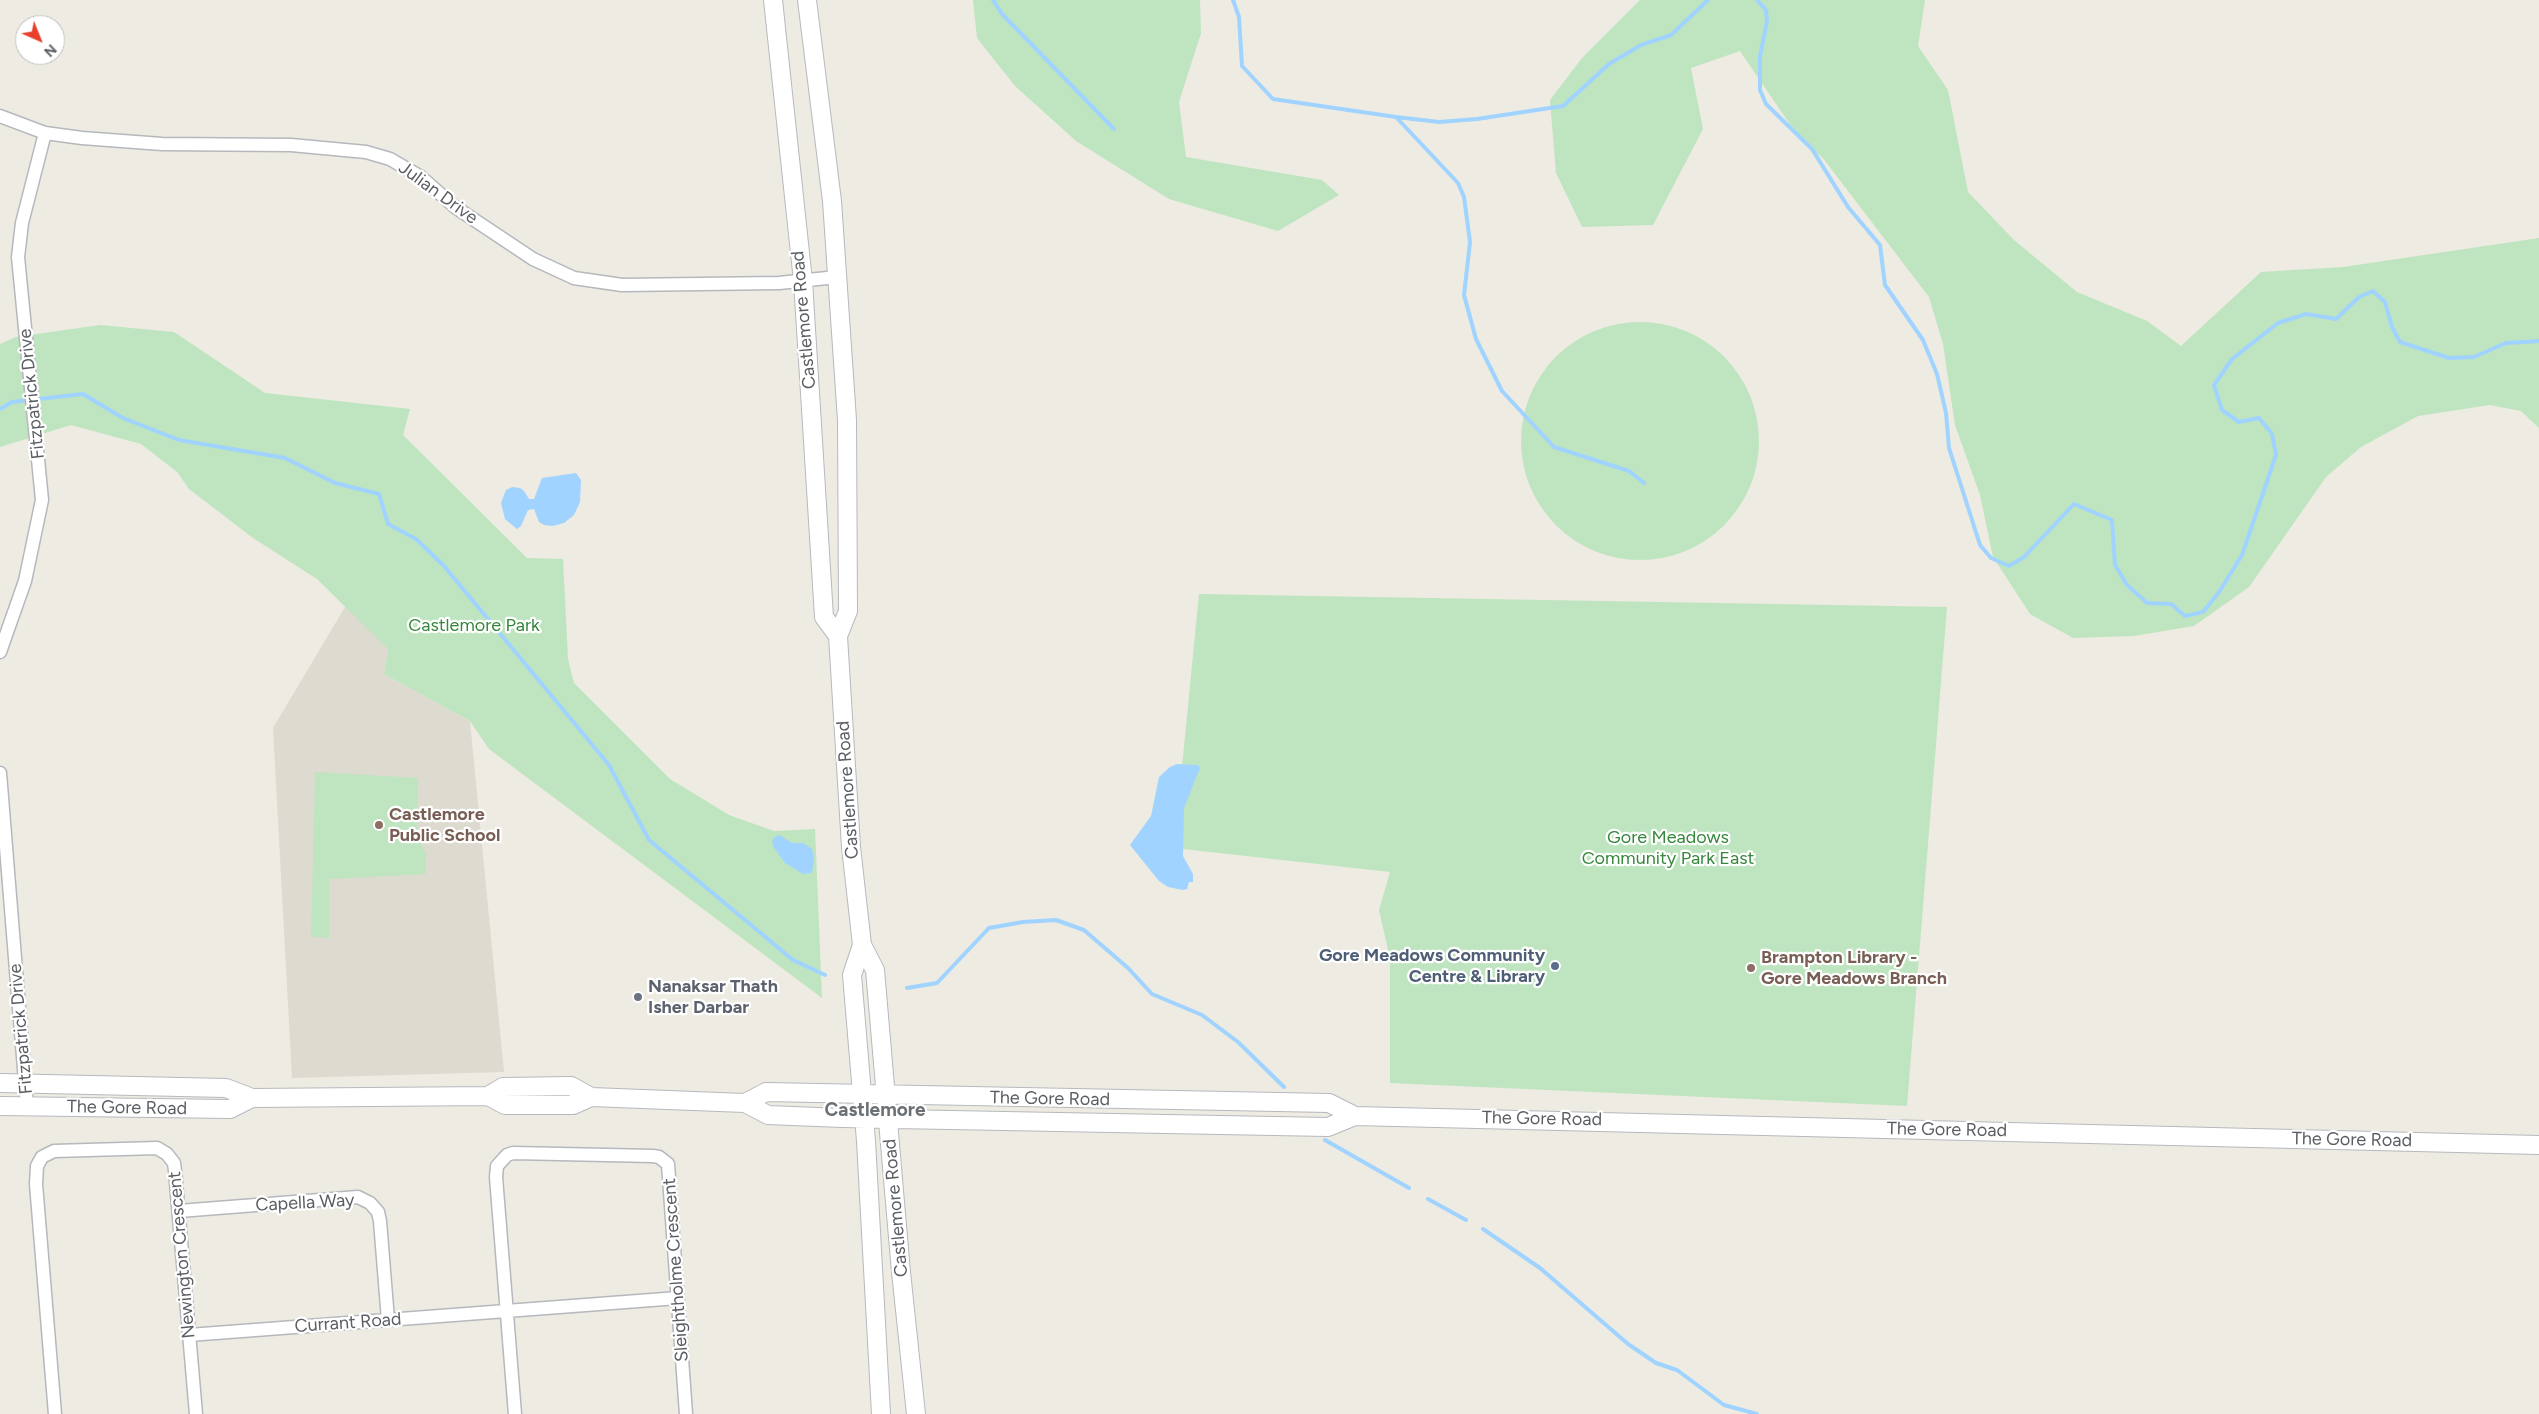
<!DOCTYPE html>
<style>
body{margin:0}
#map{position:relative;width:2539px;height:1414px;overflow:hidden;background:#edebe2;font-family:Figtree,sans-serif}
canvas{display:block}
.north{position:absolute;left:15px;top:15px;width:50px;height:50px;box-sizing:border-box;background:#fff;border:1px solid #bdbfc1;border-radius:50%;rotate:136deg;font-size:14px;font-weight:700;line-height:20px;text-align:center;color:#5a5e63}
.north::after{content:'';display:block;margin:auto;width:18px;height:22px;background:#e8402d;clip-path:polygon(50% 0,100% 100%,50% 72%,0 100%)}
</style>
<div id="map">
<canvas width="2539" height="1414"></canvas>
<div class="north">N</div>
</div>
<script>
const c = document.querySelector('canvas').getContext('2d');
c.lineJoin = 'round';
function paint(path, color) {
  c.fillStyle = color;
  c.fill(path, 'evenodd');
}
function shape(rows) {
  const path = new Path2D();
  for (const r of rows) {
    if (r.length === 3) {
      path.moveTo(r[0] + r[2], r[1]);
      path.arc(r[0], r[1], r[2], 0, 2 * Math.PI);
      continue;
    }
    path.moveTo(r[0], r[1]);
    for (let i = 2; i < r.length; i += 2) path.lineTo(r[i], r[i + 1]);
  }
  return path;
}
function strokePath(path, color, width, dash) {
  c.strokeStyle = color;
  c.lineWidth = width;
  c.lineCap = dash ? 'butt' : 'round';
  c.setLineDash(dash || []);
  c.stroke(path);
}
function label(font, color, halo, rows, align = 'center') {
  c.font = font + ' Figtree,sans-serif';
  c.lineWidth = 4.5;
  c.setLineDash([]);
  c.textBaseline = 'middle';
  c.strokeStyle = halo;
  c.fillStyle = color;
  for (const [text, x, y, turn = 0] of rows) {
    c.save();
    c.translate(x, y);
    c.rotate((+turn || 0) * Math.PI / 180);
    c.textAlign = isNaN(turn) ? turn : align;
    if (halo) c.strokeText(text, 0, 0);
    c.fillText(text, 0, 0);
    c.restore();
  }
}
const education = shape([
 [348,602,389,641,384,674,470,721,504,1072,292,1078,273,728]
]);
const green = shape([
 [973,0,1200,0,1201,33,1179,102,1186,157,1322,180,1339,195,1278,231,1169,199,1076,141,1015,86,977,38],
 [1640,0,1925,0,1918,46,1948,90,1968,192,2014,240,2077,292,2147,321,2181,346,2261,272,2343,267,2539,238,2539,428,2521,411,2490,405,2418,416,2361,447,2326,477,2249,587,2194,626,2134,636,2073,638,2030,614,1993,557,1980,495,1955,425,1943,344,1929,297,1822,157,1802,142,1740,51,1691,68,1703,129,1653,225,1582,227,1556,173,1550,100,1582,58],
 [1640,441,119],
 [100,325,174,332,265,393,410,409,403,435,527,558,563,559,568,659,574,683,670,779,729,815,774,831,815,829,822,998,489,749,470,721,384,674,388,649,317,579,253,538,189,489,177,472,141,444,71,425,0,447,0,344,16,337],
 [1199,594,1947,607,1907,1106,1390,1083,1390,959,1379,910,1390,872,1174,848],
 [315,772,418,778,417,836,426,854,426,874,329,879,329,938,311,937]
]);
const water = shape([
 [576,473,581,480,580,502,574,515,564,523,553,526,544,525,539,522,534,509,528,510,521,526,517,529,505,519,501,503,506,490,512,487,520,488,524,491,529,499,534,499,542,478],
 [1177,764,1198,765,1200,768,1184,808,1183,856,1193,874,1193,882,1189,882,1187,889,1183,890,1168,887,1159,881,1130,845,1151,816,1159,777,1170,767],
 [779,835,792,843,803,843,812,849,814,858,812,873,803,874,785,863,774,848,772,841,776,836]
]);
const stream = shape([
 [993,0,1002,14,1114,129],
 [1233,0,1239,17,1242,66,1273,99,1396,117,1439,122,1477,119,1563,106,1609,64,1641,45,1671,35,1708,0],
 [1757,0,1766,10,1767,22,1760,56,1760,90,1766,104,1812,149,1848,207,1880,245,1885,285,1923,340,1937,374,1946,413,1949,448,1980,545,1991,558,2009,566,2024,557,2074,504,2112,520,2115,565,2127,585,2147,603,2171,604,2185,616,2203,612,2219,592,2242,555,2276,455,2272,434,2259,418,2239,422,2222,410,2214,385,2232,359,2278,323,2306,314,2336,319,2359,297,2373,291,2385,302,2392,327,2400,342,2449,358,2474,357,2506,343,2539,341],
 [1396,117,1458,183,1464,197,1470,242,1464,295,1476,339,1502,391,1554,447,1629,471,1644,483],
 [0,409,12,402,83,394,123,418,179,440,285,458,335,483,379,494,388,524,416,539,444,566,609,765,649,840,793,960,825,975],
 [907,988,937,983,989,928,1023,922,1056,920,1084,930,1128,968,1152,994,1202,1015,1238,1042,1284,1087],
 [1325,1140,1409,1188],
 [1428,1199,1466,1220],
 [1483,1229,1540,1268,1628,1344,1656,1363,1677,1370,1724,1405,1757,1414]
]);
const minor = shape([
 [0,116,45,133,82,138,162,144,291,145,366,152,390,159,421,177,455,207,533,259,574,278,622,285,779,283,837,277],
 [0,652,25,581,42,500,18,257,22,223,45,133],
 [0,773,27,1106],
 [179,1211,358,1197,370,1203,378,1212,380,1221,388,1320],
 [189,1335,678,1298],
 [55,1414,36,1184,37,1166,42,1157,54,1151,157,1148,167,1154,174,1163,175,1171,196,1414],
 [515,1414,496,1177,497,1166,507,1155,513,1153,653,1156,659,1157,668,1164,686,1414]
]);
const secondary = shape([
 [773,0,803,281,824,617,838,636],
 [807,0,832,201,847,420,848,611,838,636,851,847,862,945,875,970,901,1272,916,1414],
 [862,945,852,975,866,1141,881,1414],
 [0,1083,226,1088,252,1098,488,1096,505,1105,573,1105,591,1097,745,1103,768,1115,842,1118,1328,1127,1355,1116,2539,1145],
 [488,1096,503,1087,571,1086,591,1097],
 [745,1103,766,1092,1329,1103,1355,1116],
 [0,1106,230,1109,252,1098]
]);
const markers = [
 [379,825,5,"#8d6e63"],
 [1555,966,5,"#5c6f8a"],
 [1751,968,5,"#8d6e63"],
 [638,997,5,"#6b7280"]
];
const streetNames = [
 ["Julian Drive",438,193,36],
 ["Castlemore Road",804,320,-95],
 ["Fitzpatrick Drive",32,394,-96],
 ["Castlemore Road",848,790,-94],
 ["Fitzpatrick Drive",21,1029,-95],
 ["The Gore Road",1050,1099,1],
 ["The Gore Road",127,1108,1],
 ["The Gore Road",1542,1119,1],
 ["The Gore Road",1947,1130,1],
 ["The Gore Road",2352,1140,1],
 ["Capella Way",305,1203,-3],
 ["Castlemore Road",896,1208,-95],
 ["Newington Crescent",182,1255,-95],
 ["Sleightholme Crescent",676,1270,-94],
 ["Currant Road",348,1323,-4]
];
const parkNames = [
 ["Castlemore Park",474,626],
 ["Gore Meadows",1668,838],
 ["Community Park East",1668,859]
];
const educationNames = [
 ["Castlemore",389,815],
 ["Public School",389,836],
 ["Brampton Library -",1761,958],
 ["Gore Meadows Branch",1761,979]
];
const serviceNames = [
 ["Gore Meadows Community",1545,956],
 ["Centre & Library",1545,977]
];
const worshipNames = [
 ["Nanaksar Thath",648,987],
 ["Isher Darbar",648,1008]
];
const neighbourhoodNames = [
 ["Castlemore",875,1110]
];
paint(education, '#dddad0');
paint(green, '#bee5bf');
paint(water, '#a0d3ff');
strokePath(stream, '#a0d3ff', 4);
strokePath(minor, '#b5b8bc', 15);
strokePath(secondary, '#b6b9be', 20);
strokePath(minor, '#fff', 12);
strokePath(secondary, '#fff', 18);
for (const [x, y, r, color] of markers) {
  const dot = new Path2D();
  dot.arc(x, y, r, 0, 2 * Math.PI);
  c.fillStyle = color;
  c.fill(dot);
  strokePath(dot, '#fff', 2);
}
label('18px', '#5a5e63', '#fff', streetNames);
label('18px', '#36863b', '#fff', parkNames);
label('bold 18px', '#785e54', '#fff', educationNames, 'left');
label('bold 18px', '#4e5e75', '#fff', serviceNames, 'right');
label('bold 18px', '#5b616d', '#fff', worshipNames, 'left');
label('bold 19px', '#6b7075', '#fff', neighbourhoodNames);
</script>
